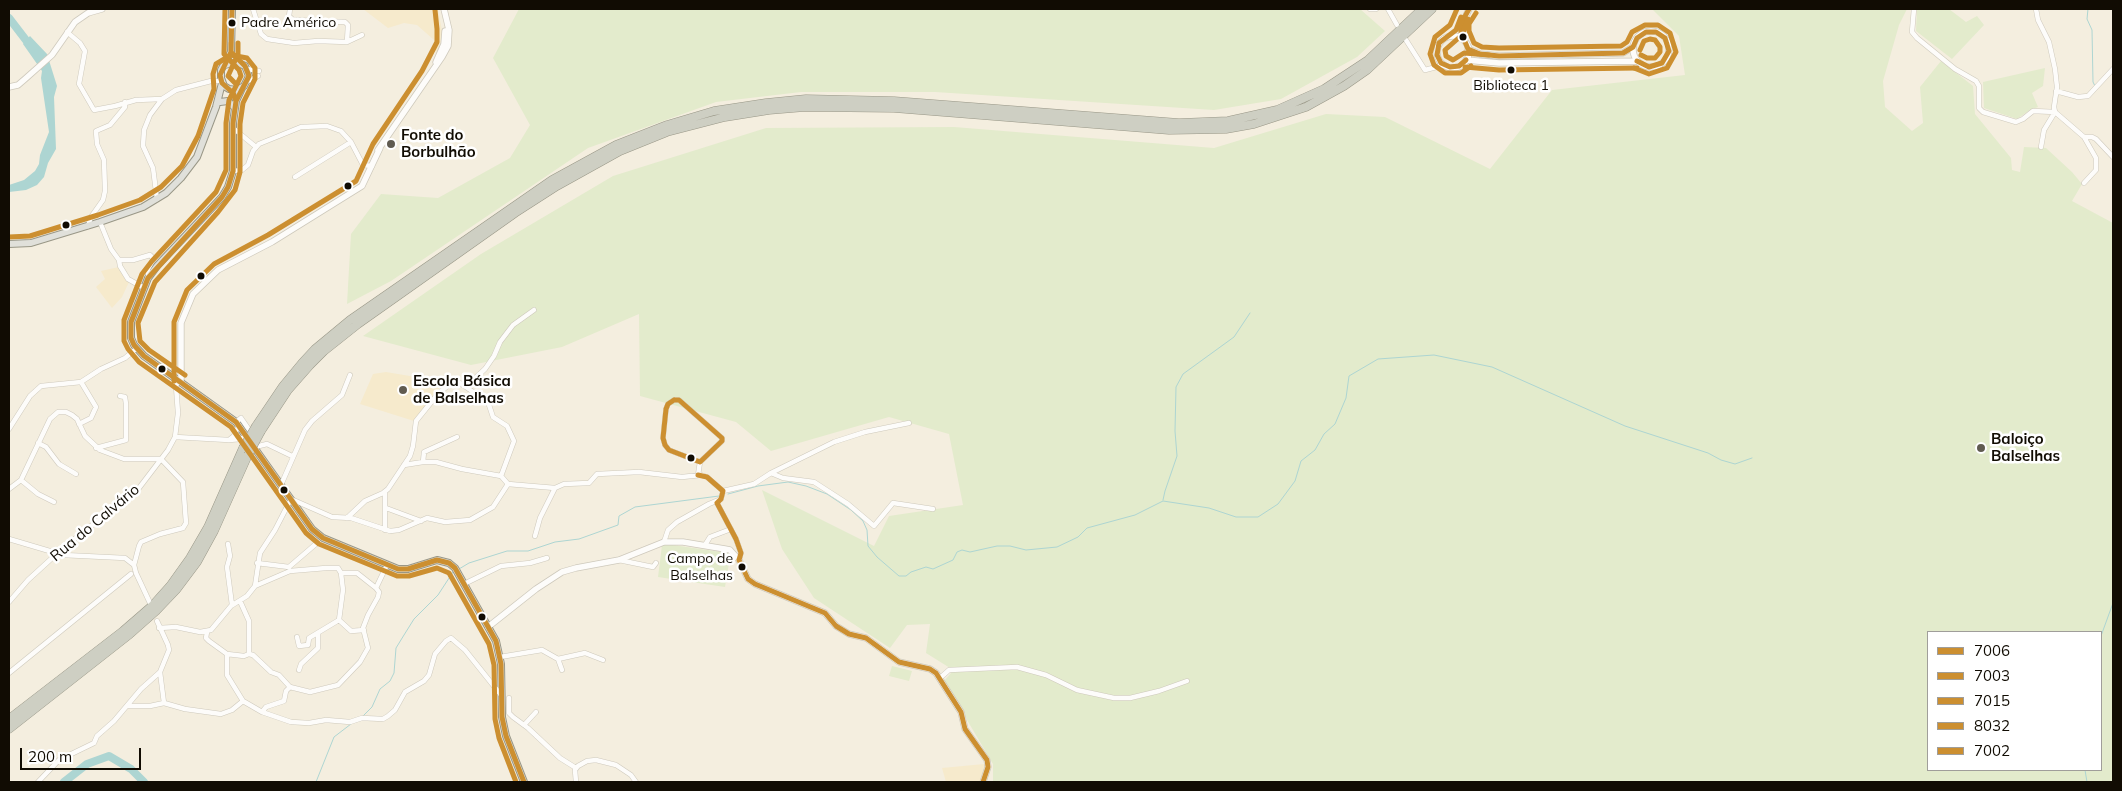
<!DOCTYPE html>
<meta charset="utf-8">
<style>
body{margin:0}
#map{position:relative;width:2122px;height:791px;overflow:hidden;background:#f4eedf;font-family:Mulish,sans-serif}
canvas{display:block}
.frame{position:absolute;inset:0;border:10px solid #110c03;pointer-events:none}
.legend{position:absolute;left:1927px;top:631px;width:175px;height:140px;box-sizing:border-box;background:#fff;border:1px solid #a09e9a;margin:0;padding:6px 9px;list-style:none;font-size:15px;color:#110c03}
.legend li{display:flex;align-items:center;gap:10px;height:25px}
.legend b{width:25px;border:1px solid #a09e9a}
.scale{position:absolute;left:20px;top:748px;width:121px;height:22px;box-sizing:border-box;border:2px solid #110c03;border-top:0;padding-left:6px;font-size:15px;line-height:18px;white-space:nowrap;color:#110c03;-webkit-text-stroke:4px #fff;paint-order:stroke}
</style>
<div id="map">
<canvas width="2122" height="791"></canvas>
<div class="frame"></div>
<ul class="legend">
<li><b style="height:6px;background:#cc8f30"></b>7006</li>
<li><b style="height:6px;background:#cc8f30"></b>7003</li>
<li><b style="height:6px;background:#cc8f30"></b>7015</li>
<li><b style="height:6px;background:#cc8f30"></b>8032</li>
<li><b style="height:6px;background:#cc8f30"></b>7002</li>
</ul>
<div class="scale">200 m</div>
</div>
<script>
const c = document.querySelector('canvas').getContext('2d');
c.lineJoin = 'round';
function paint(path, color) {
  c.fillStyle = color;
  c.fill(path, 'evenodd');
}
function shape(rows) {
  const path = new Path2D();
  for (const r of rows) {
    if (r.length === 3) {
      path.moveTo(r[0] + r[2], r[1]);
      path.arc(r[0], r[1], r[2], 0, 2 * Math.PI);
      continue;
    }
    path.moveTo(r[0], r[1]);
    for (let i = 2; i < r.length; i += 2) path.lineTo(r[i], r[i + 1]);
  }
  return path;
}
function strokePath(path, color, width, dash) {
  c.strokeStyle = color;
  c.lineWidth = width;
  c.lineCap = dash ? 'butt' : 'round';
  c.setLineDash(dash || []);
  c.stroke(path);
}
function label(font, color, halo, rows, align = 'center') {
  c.font = font + ' Mulish,sans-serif';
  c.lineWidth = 5;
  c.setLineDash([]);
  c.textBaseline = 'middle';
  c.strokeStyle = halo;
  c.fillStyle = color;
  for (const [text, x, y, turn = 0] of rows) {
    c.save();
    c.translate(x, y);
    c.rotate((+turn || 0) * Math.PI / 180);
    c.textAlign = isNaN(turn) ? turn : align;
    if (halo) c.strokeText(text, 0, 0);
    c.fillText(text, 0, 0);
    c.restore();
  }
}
const built = shape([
 [363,9,438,9,443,36,436,56,434,40,417,25,404,23,388,28],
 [119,267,125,279,129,282,122,297,112,308,96,287,105,279,101,271],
 [386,372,446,382,447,384,432,397,414,421,360,404,373,374],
 [984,764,985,770,980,782,946,782,942,768]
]);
const green = shape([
 [519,9,1360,9,1385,31,1357,57,1281,99,1214,110,935,92,801,92,716,102,588,148,391,281,347,304,351,234,381,194,438,198,510,158,530,125,493,58],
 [1652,9,1907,9,1899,25,1883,81,1885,107,1912,131,1923,123,1920,87,1941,61,1973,86,1975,114,2011,158,2012,170,2020,172,2024,147,2046,148,2072,172,2082,184,2072,201,2113,223,2113,782,993,782,993,764,944,681,951,673,950,668,926,653,930,624,907,625,890,648,814,598,782,549,762,490,874,546,889,516,963,505,949,434,889,417,771,451,736,422,640,396,639,314,562,347,471,365,363,336,481,254,613,176,766,128,954,127,1214,148,1326,114,1385,117,1490,169,1552,90,1685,75,1679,36],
 [1928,632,2101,632,2101,770,1928,770],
 [1917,9,1949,9,1966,22,1977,16,1984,25,1952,59,1916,31],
 [2045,68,2043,86,2032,93,2038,107,2030,110,2017,119,1984,108,1983,82],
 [666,544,728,553,730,557,725,587,658,577,662,545],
 [892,666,912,671,909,681,889,676]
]);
const water = shape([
 [30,36,47,54,57,86,54,97,56,149,48,163,44,177,37,185,26,190,9,192,9,185,24,180,35,171,39,164,40,155,49,132,41,78,42,71,23,44]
]);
const stream = shape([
 [2088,9,2087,19,2092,30,2093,82,2095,86],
 [728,494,758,486,788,482,806,486,827,494,851,510,863,521,867,530,868,546,877,557,899,576,906,576,911,572,926,567,933,569,953,560,957,552,962,550,970,552,997,546,1010,546,1026,550,1057,547,1078,537,1087,528,1135,515,1163,501,1209,508,1236,517,1258,517,1278,504,1295,481,1301,461,1315,450,1324,434,1335,424,1346,398,1349,376,1378,359,1434,355,1492,367,1625,426,1708,453,1721,460,1735,464,1752,458],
 [1163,500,1165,491,1177,456,1175,431,1176,387,1183,374,1234,337,1250,313],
 [459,569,469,563,507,551,528,551,555,542,579,539,618,525,619,516,635,507,719,496],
 [2101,636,2113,603],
 [363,716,372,707,380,689,390,681,394,673,396,648,404,635,414,619,438,595,453,572],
 [2085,770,2087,782],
 [316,782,334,737,351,724]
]);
const river = shape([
 [9,18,32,48],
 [64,782,87,764,109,756,131,769,144,782]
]);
const street = shape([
 [253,9,261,34,267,39,294,43,318,41,347,42,362,35],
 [290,9,289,16,293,20,345,22,348,25,347,42],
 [1370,9,1376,9],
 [1388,9,1397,25],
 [1914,9,1912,32,1917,38,1955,69,1976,81,1979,86,1979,108,1983,112,2016,122,2023,119,2033,111,2055,112],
 [2036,9,2038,20,2049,42,2055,69,2057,87,2054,107,2055,112,2084,137,2096,158,2096,170,2084,183],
 [67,32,80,43,85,51,79,84,94,110,115,106,136,100,162,99],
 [1406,40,1425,70,1444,65],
 [247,69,259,71],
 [248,81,258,76],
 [2056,91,2078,97,2088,96,2113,69],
 [233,128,256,147],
 [2084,137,2092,137,2096,139,2113,157],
 [2041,147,2044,130,2055,112],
 [233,171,242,170,248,165,253,151,259,144,301,127,327,126,341,131,351,142,363,165,372,166],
 [295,177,351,142],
 [157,199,153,168,143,146,144,130,150,115,162,99,176,90,211,81,221,81],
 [100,222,111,249,119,260,120,266,128,279,144,288],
 [88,226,91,217,103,200,105,191,104,160,97,144,96,131,110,125,125,107,125,102],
 [119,260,133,260,150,255,152,257,153,260,148,269,148,278],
 [462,384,471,382,485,369,494,356,500,342,513,325,534,310],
 [236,422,241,418,252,434],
 [79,424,91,418,96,407,81,382],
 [9,429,30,396,41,386,81,382,101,369,125,358,137,348],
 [175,437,229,440,241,439,246,435],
 [229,440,234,436,239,425],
 [38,443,46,447,59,464,76,474],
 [255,447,267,444,292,456],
 [96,448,126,440,126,404,125,397,120,396],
 [423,462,424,452,457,437],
 [404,465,423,462,436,462,462,469,501,476,508,484],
 [771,473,783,478,814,482,848,504,874,526,893,503,933,509],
 [698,475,700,462,722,441,722,438,679,400,674,400,668,404,666,409,663,438,665,445,669,450,700,462],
 [21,480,38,494,54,502],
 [508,484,555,488,564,484,589,483,597,474,639,472,682,477,701,475,707,477,723,491,721,499,709,504,677,522,668,530,664,542],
 [281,485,305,430,312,421,342,395,350,375],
 [9,489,21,480,50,419,58,412,66,412,72,415,77,419,85,436,100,450,124,459,161,459],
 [723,491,754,484,771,473,834,442,865,432,909,423],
 [385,492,385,530],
 [717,503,736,539,741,553,739,560],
 [386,508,421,521],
 [347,518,365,501,383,493,388,489,410,456,413,446,416,421,437,395,452,382,457,381,488,402,493,417,507,426,514,441,501,476],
 [535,536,540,518,555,488],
 [9,539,63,555,125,558,134,565],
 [228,544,230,556,227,567,232,605],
 [705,545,710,537,731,529],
 [619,560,653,567,656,563],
 [257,563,289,567,317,543],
 [464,584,501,566,530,563,547,558],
 [255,586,290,571,326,568,338,568,341,573,357,573,376,588,387,565],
 [240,601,249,621,249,654,253,655,271,672,279,675,290,687],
 [9,602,28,580,62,549,139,488,168,450,175,437,178,413,176,386,179,380],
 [150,603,136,573,134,565,139,546,141,542,160,534,183,528,186,523,183,482,161,459],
 [339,620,351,631,364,630],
 [159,628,176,627,200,632,211,630,231,606,247,596,255,586,260,553,275,530,291,499,332,517,351,518,390,531,399,530,427,518,445,522,470,520,493,507,508,484],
 [207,632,206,638,209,641,227,654,227,675,243,701,262,712,291,722,309,723,326,720,350,722,362,718,383,719,388,716,395,710,405,692,424,681,429,675,435,654,446,641,451,638,465,650,501,695],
 [297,637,299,646,308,645,309,638,339,620,343,590,341,573],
 [227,654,244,656,249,654],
 [500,657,542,650,558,659,562,670],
 [558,659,585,653,603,660],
 [299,670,301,664,318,648,318,633],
 [160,672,164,703],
 [9,673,131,574],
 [940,678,949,670,1017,667,1046,675,1077,690,1114,698,1130,698,1159,691,1187,681],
 [290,687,310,692,338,685,360,662,368,648,363,628,368,615,378,597,379,592,376,588],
 [509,698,509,713,513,717,528,728,560,758,576,768],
 [128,706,150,706,164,703,185,709,221,714,232,710,243,701],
 [262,712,266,707,284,701,286,691,290,687],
 [524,725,536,712],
 [38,782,59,760,94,743,97,736,114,721,141,689,160,672,169,650,168,645,157,621],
 [576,782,575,770,578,766,587,761,596,760,616,765,631,775,636,782]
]);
const secondary = shape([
 [1651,49,18],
 [1453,52,16],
 [1464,40,1461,27,1469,9],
 [1468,49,1480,54,1499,56,1623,53,1633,47],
 [1466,60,1499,63,1637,61],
 [436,62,444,44,445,31],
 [9,87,18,85,25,79,52,55,75,22,88,13,102,9],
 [378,150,442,57,448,46,449,30,444,9],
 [181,381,181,323,193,294,218,270,272,242,362,186,380,148],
 [488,627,536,589,562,572,576,568,619,560,664,542,683,542,725,549,730,550,739,560,748,579,755,584,825,613,836,626,849,634,866,638,899,662,930,669,936,673,961,712,965,729,987,760,988,767,983,782]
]);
const primary = shape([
 [225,65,236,62,245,66,249,76,244,86,237,90,229,89,224,86,221,78,221,70,231,52,232,9],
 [242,88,236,101,233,123,233,171,228,187,222,197,157,266,148,278,131,322,131,338,134,345,144,356,236,422,312,529,323,538,398,569,408,569,437,560,449,563,455,568,496,641,501,664,502,717,506,736,524,782],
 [220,102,228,101,235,108],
 [9,244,31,243,100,222,143,207,166,193,181,178,197,157,216,107,222,83]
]);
const highway = shape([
 [256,426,283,386,302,363,315,349,350,320,552,180,616,145,667,125,714,111,766,103,806,99,894,101,1179,123,1228,121,1277,110,1324,89,1368,60,1422,9],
 [261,431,288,390,310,365,324,351,358,324,515,213,557,186,620,151,667,132,725,117,769,110,805,107,894,108,1169,130,1226,129,1254,124,1306,107,1344,86,1367,70,1432,9],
 [9,719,123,631,153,605,170,586,190,558,208,527,243,448],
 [9,729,130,634,156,611,176,590,197,562,214,531,248,455]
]);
const highwayBridge = shape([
 [243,448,256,426],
 [248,455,261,431]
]);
const bus1 = shape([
 [232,9,231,52,245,66,249,76,236,101,233,123,233,171,228,187,222,197,148,278,131,322,131,338,134,345,144,356,236,422,312,529,323,538,398,569,408,569,437,560,449,563,455,568,496,641,501,664,502,717,506,736,524,782],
 [1469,9,1462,22,1461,32,1468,49,1480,54,1499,56,1623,53,1633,47,1637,38,1646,32,1656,32,1665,38,1669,51,1662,63,1649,67,1637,61],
 [1461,17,1456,30,1439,43,1437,55,1441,63,1450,67,1459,66,1466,60],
 [231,43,231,52,220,75,222,83,233,93,236,101,235,109],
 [674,400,679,400,722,438,722,441,700,462,669,450,665,445,663,438,666,409,668,404,674,400],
 [698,475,707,477,723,491,721,499,717,503],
 [717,503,736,539,741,553,739,560],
 [739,560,748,579,755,584,825,613,836,626,849,634,866,638,899,662,930,669,936,673,961,712,965,729,987,760,988,767,983,782]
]);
const bus2 = shape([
 [225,9,224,54,239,70,241,76,229,100,226,123,226,170,216,192,152,261,142,274,124,320,124,341,128,349,139,362,231,427,306,533,319,544,397,576,409,576,437,568,449,573,489,644,494,665,495,719,499,738,516,782],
 [236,84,228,76,238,54,238,43]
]);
const bus3 = shape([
 [9,237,30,236,98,215,140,200,161,187,182,166,198,136,214,89,213,74,216,64,231,55,247,58,255,68,255,79,243,103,240,124,240,172,235,190,218,212,155,282,138,323,140,341,149,350,185,375],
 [174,381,174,322,187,290,214,264,268,235,356,181,373,144,422,71,437,42,437,29,435,10]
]);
const bus4 = shape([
 [1457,9,1450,25,1435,37,1430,54,1434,65,1445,73,1461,73,1471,66],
 [1640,50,1644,41,1650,39,1655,40,1660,47,1660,52,1655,58,1647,58,1641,55],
 [1465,67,1499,70,1637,68]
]);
const bus5 = shape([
 [1476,13,1469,24,1469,31,1474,43,1482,47,1499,48,1621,46,1627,42,1632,32,1645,25,1658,25,1670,33,1676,52,1667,68,1649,74,1634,68],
 [1468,19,1462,35,1445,50,1446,56,1453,60,1464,53,1489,55]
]);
const markers = [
 [232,23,4.5,"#110c03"],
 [1463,37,4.5,"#110c03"],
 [1511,70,4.5,"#110c03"],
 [391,144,5,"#605b50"],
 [348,186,4.5,"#110c03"],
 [66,225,4.5,"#110c03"],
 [201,276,4.5,"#110c03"],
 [162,369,4.5,"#110c03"],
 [403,390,5,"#605b50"],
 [1981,448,5,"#605b50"],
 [691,458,4.5,"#110c03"],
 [284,490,4.5,"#110c03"],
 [742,567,4.5,"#110c03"],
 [482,617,4.5,"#110c03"]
];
const busNames = [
 ["Padre Américo",241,23],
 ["Biblioteca 1",1511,86,"center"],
 ["Campo de",733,559,"right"],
 ["Balselhas",733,576,"right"]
];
const poiNames = [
 ["Fonte do",401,135],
 ["Borbulhão",401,152],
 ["Escola Básica",413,381],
 ["de Balselhas",413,398],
 ["Baloiço",1991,439],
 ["Balselhas",1991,456]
];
const streetNames = [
 ["Rua do Calvário",95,523,-40]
];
paint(built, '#f6eacc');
paint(green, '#e3ebcc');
paint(water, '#add5d2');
strokePath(stream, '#add5d2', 1);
strokePath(river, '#add5d2', 8);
strokePath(street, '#cec9bc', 5.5);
strokePath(secondary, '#cec9bc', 7);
strokePath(primary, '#999787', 8);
strokePath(highway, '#999787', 9);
strokePath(street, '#fdfcfa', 4.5);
strokePath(secondary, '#fdfcfa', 5.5);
strokePath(primary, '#e0e0da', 6);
strokePath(highway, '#cecfc3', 8);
strokePath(highwayBridge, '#999787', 9, []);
strokePath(highwayBridge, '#cecfc3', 8);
strokePath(bus1, '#cc8f30', 5);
strokePath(bus2, '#cc8f30', 5);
strokePath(bus3, '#cc8f30', 5);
strokePath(bus4, '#cc8f30', 5);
strokePath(bus5, '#cc8f30', 5);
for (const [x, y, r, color] of markers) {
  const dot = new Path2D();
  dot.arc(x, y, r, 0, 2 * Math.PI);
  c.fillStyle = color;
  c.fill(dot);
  strokePath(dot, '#fff', 2);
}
label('14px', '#110c03', '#fff', busNames, 'left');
label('bold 15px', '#110c03', '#fff', poiNames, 'left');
label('15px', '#110c03', '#fff', streetNames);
</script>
